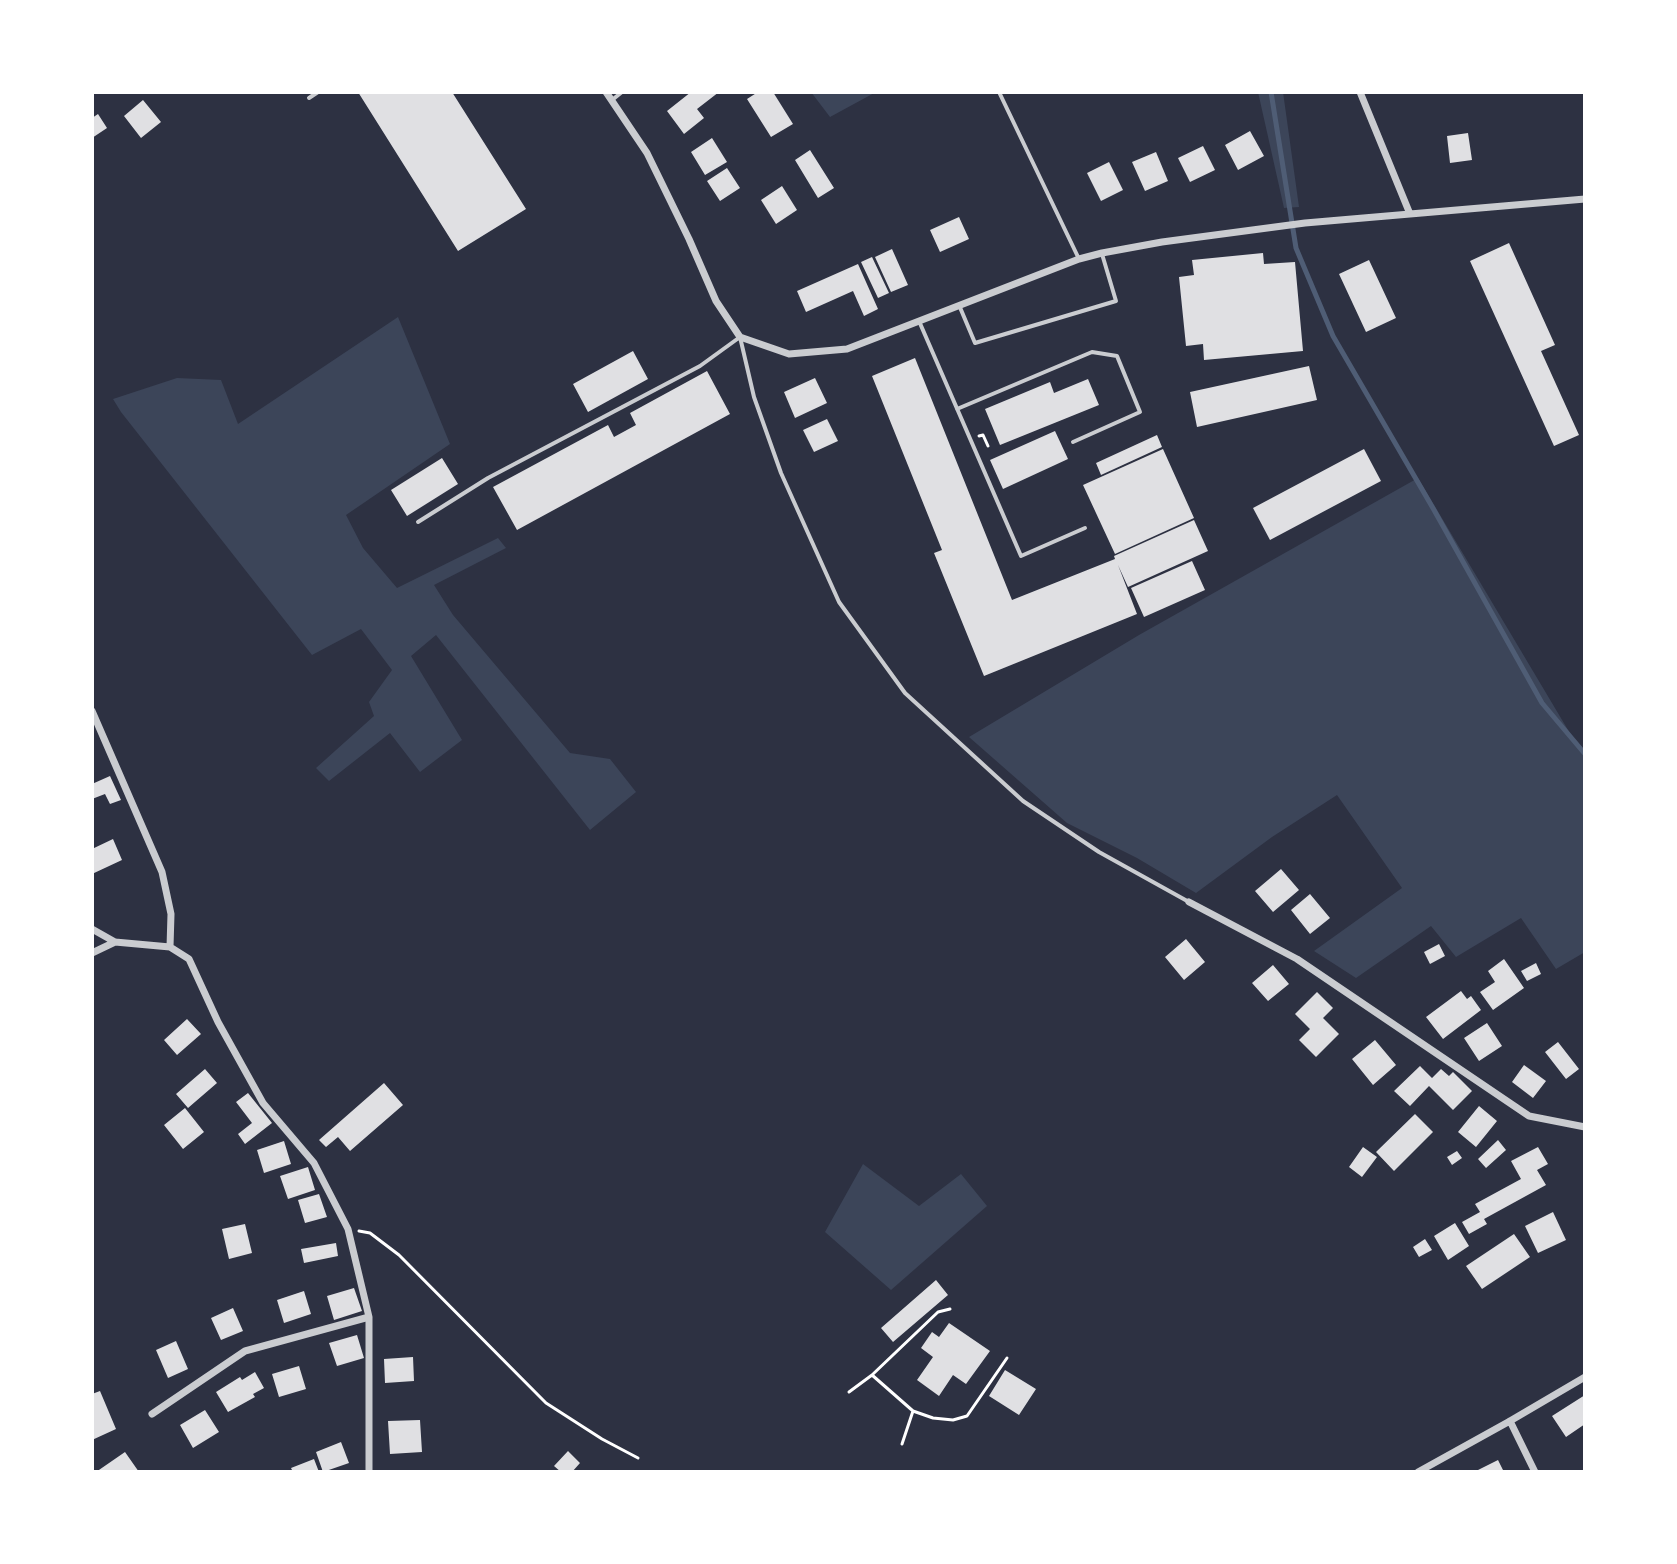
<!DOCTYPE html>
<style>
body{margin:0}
#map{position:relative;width:1677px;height:1564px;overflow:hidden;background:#2d3142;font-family:"PT Serif",serif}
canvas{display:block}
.frame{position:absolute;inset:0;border:94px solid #fff;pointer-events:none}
</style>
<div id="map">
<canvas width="1677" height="1564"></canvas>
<div class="frame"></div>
</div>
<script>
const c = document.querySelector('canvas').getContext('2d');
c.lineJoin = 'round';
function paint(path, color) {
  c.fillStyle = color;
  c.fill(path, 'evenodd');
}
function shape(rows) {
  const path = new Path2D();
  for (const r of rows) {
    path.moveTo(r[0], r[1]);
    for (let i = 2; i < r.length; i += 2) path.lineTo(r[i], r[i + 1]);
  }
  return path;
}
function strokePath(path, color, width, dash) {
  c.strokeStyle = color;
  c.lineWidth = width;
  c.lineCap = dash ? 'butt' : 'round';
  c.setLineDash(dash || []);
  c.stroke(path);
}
const green = shape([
 [811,92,876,92,830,117],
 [1258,92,1283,92,1299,207,1284,208],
 [398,317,450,444,346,515,363,548,397,588,498,538,506,548,434,585,453,615,570,753,610,759,636,792,590,830,436,635,411,656,462,740,420,772,390,733,329,781,316,768,374,716,369,702,392,670,361,629,312,655,121,412,113,399,177,378,221,380,238,424],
 [1418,478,1574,740,1585,752,1585,952,1556,969,1521,918,1456,957,1431,926,1356,978,1314,951,1402,888,1337,795,1272,837,1196,893,1137,858,1067,823,969,737,1139,635],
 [863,1164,919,1206,961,1174,987,1206,891,1290,825,1232]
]);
const stream = shape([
 [1271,92,1296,248,1333,336,1434,510,1542,703,1585,754]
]);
const building = shape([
 [358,92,452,92,526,209,458,251],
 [691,92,719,92,697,109,704,118,684,134,667,111],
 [758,92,773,92,793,124,771,137,747,99],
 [143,100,161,122,141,138,124,116],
 [98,114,107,128,92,138,92,118],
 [1250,131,1264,156,1238,170,1225,145],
 [1468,133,1472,160,1450,163,1447,136],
 [712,138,727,162,705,175,691,152],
 [1203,146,1215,170,1190,182,1178,158],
 [810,150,834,188,818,198,795,160],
 [1156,152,1168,181,1145,191,1132,162],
 [1109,162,1123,190,1101,201,1087,173],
 [727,168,740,188,720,201,707,181],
 [782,186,797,210,776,224,761,200],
 [959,217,969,239,940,252,930,230],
 [1509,243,1555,345,1541,351,1579,435,1554,446,1470,261],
 [892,249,908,285,891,292,875,257],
 [1263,253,1264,264,1295,262,1303,351,1204,360,1203,344,1186,346,1179,277,1194,275,1192,260],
 [872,257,889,293,878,298,861,262],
 [1369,260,1396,318,1366,332,1339,274],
 [858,264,878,309,864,316,853,291,806,312,797,291],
 [633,351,648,379,588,412,573,384],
 [915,358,1012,600,1115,559,1114,556,1194,520,1208,551,1128,587,1118,565,1137,614,984,676,934,553,942,550,872,376],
 [1309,366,1317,400,1197,427,1190,392],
 [707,371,730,414,517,530,493,487,608,425,614,437,636,425,630,413],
 [815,378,827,403,795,418,784,392],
 [1088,379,1099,405,1000,445,985,409,1050,382,1054,393],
 [827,419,838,441,814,452,803,430],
 [1055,431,1068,459,1003,489,990,460],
 [1157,435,1162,447,1101,475,1096,463],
 [1163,449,1194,518,1115,554,1083,485],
 [1364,449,1381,481,1270,540,1253,508],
 [442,458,458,484,407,516,391,490],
 [1192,561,1205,590,1144,617,1131,588],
 [110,776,121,800,110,804,105,794,92,799,92,784],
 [113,839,122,860,92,874,92,849],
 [1281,869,1299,890,1273,912,1255,891],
 [1310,894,1330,918,1310,934,1291,910],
 [1186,939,1205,962,1184,980,1165,957],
 [1439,944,1445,956,1430,964,1424,952],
 [1504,959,1524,988,1493,1010,1480,992,1495,982,1488,971],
 [1536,963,1541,974,1527,981,1521,971],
 [1273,965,1289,984,1268,1001,1252,983],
 [1461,991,1467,999,1471,996,1481,1010,1443,1039,1426,1017],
 [1317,992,1333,1008,1323,1018,1339,1034,1316,1057,1299,1040,1310,1029,1295,1014],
 [187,1019,201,1034,177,1055,164,1040],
 [1487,1023,1502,1046,1479,1061,1464,1038],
 [1375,1040,1396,1065,1373,1085,1352,1059],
 [1558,1042,1579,1069,1566,1079,1545,1052],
 [1524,1065,1546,1081,1533,1098,1512,1082],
 [1420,1066,1432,1078,1441,1069,1449,1076,1453,1072,1472,1091,1453,1110,1429,1086,1410,1106,1394,1091],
 [205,1069,217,1083,188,1108,176,1094],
 [384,1083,403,1105,350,1151,338,1137,326,1147,319,1140],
 [248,1093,272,1123,245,1144,238,1134,252,1123,236,1102],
 [1479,1106,1497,1121,1476,1147,1458,1132],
 [185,1108,204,1132,183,1149,164,1125],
 [1415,1114,1433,1132,1394,1171,1376,1152],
 [1498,1140,1506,1150,1486,1168,1478,1159],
 [284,1141,291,1164,264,1173,257,1150],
 [1363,1147,1377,1157,1362,1177,1349,1167],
 [1538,1147,1548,1164,1537,1170,1546,1185,1484,1219,1487,1224,1469,1234,1462,1222,1480,1212,1475,1204,1521,1179,1511,1161],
 [1457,1151,1462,1158,1452,1165,1447,1157],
 [308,1167,315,1190,288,1199,280,1176],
 [319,1194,327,1217,305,1223,298,1200],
 [1553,1212,1566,1240,1538,1253,1525,1226],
 [1455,1223,1469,1246,1448,1260,1434,1236],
 [245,1224,252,1253,229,1259,222,1229],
 [1514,1234,1530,1257,1482,1289,1466,1266],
 [1425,1239,1432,1250,1419,1257,1413,1247],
 [336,1243,338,1256,304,1263,301,1249],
 [936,1280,948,1295,893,1342,881,1328],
 [354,1288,362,1311,334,1320,327,1296],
 [304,1291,311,1314,284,1323,277,1300],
 [233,1308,243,1331,221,1340,211,1318],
 [949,1323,990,1351,966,1384,953,1375,939,1396,917,1380,933,1357,921,1348,932,1332,939,1337],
 [357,1335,364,1358,337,1366,329,1343],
 [176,1341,188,1369,168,1378,156,1350],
 [413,1357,414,1381,385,1383,384,1359],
 [299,1366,306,1389,279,1397,272,1374],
 [1005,1370,1036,1389,1019,1415,989,1396],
 [255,1372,264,1388,253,1394,255,1397,228,1412,216,1392,240,1377,242,1380],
 [100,1391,116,1429,92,1440,92,1394],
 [1585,1395,1585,1424,1566,1437,1552,1416],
 [205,1410,219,1432,193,1448,180,1425],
 [420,1420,422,1452,390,1454,388,1421],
 [341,1442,349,1463,323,1472,316,1452],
 [568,1451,580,1463,572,1472,561,1472,554,1466],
 [125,1452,139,1472,96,1472],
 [314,1459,319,1472,293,1472,291,1468],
 [1498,1460,1504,1472,1479,1472,1478,1470]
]);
const path = shape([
 [979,436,983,435,988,446],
 [359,1231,370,1233,399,1255,546,1403,602,1439,638,1458],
 [872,1375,938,1312,950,1309],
 [849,1392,872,1375,913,1411,933,1418,953,1420,967,1416,1007,1358],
 [902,1444,913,1411]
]);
const service = shape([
 [999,92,1079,259],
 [309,98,318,92],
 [612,100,622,92],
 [959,305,975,343,1116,301,1102,254],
 [919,321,1021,556,1085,528],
 [957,409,1092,352,1117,356,1140,412,1073,442],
 [418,522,488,478,700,366,740,337,754,397,781,473,839,602,905,693,1023,801,1099,852,1189,902]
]);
const minor = shape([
 [606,92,647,153,689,239,716,301,740,337,789,354,847,349,1079,259,1102,253,1162,242,1305,223,1585,199],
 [1360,92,1410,214],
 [92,711,162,872,171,914,170,947],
 [1189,902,1297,959,1529,1116,1585,1127],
 [92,929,115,942,170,947,189,959,218,1022,263,1103,314,1163,348,1229,369,1317,369,1472],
 [92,953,115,942],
 [152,1414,245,1351,369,1317],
 [1510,1421,1535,1472],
 [1418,1472,1510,1421,1585,1377]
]);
paint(green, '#3c4559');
strokePath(stream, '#4f5d75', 5);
paint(building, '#e0e0e3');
strokePath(path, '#fff', 3);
strokePath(service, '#caccd0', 4);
strokePath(minor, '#caccd0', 7);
</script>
